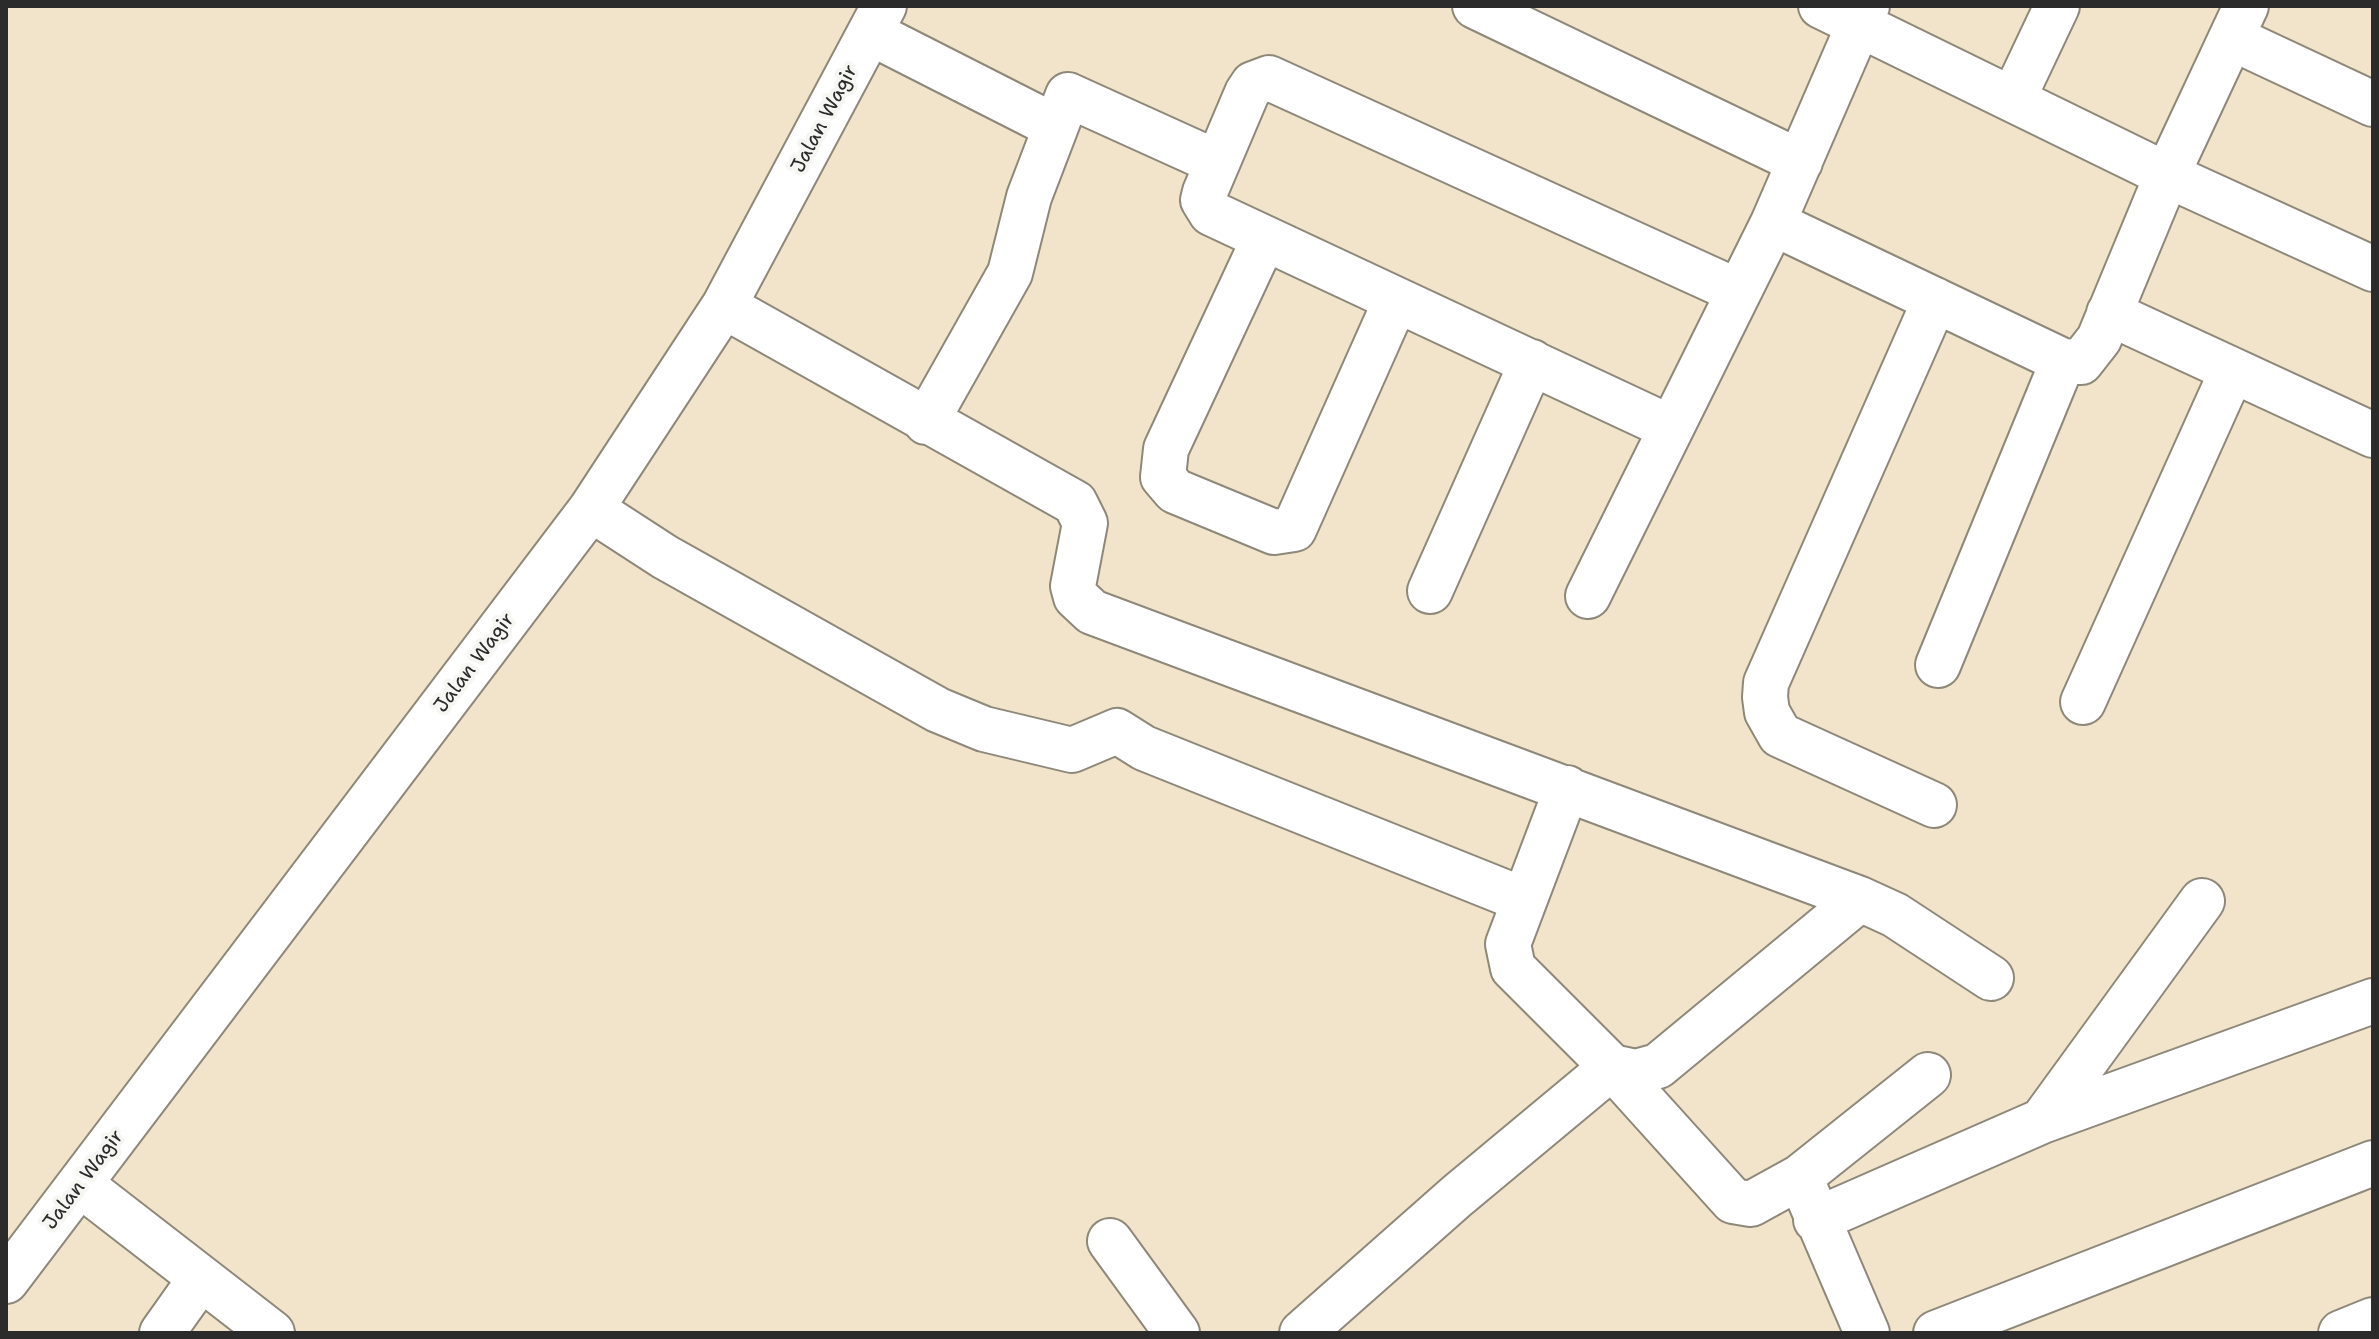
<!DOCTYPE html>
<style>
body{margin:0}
#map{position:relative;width:2379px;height:1339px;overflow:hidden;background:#f1e4ca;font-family:"Shantell Sans",sans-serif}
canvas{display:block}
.frame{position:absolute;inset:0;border:8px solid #2b2b2b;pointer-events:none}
</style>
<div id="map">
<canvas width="2379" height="1339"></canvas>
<div class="frame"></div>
</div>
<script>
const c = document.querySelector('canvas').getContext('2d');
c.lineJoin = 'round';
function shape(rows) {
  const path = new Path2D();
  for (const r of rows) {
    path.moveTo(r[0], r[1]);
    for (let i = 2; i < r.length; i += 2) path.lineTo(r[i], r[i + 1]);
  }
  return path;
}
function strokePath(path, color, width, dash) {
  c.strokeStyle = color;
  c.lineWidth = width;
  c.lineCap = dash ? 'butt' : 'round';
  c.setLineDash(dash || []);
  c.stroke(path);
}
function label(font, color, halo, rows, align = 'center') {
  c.font = font + ' "Shantell Sans",sans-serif';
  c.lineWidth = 8;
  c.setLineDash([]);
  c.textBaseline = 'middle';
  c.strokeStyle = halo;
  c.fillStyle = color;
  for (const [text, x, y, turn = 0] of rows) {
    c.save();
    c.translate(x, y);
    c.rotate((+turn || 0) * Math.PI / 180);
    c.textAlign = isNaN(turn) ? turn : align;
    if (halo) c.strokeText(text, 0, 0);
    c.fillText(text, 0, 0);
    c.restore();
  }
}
const minor = shape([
 [1475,6,1800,162],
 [1821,6,2167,175,2373,269],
 [871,33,1054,126],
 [2232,38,2373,104],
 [2013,99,2057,6],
 [1773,223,2063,361,2081,362,2099,339,2167,175,2246,6],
 [1264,239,1166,449,1163,477,1175,491,1274,532,1294,529,1396,300],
 [724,306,1075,503,1085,523,1073,586,1076,597,1092,612,1860,899,1658,1066,1636,1072,1612,1067,1457,1196,1302,1333],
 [2109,313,2373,435],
 [926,422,1010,273,1029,197,1068,95,1216,162],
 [1669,427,1211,213,1203,200,1205,192,1247,93,1253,84,1269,78,1737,291],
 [591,509,665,557,938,710,984,729,1072,750,1117,731,1144,748,1524,900],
 [1430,591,1532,362],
 [1588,596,1773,223,1867,6],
 [1938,665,2063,361],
 [2083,702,2232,371],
 [1567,788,1508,944,1513,968,1612,1067,1733,1201,1751,1204,1800,1177],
 [1934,805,1780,735,1767,712,1765,697,1766,683,1935,300],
 [1860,899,1895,915,1991,978],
 [2042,1121,2202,901],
 [81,1185,272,1333],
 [1816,1220,2042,1121,2373,1001],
 [1110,1241,1177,1333],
 [6,1281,591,509,724,306,884,6],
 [162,1333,201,1278],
 [1867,1333,1800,1177,1928,1075],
 [1936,1333,2373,1163],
 [2341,1333,2373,1320]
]);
const streetNames = [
 ["Jalan Wagir",825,119,-62],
 ["Jalan Wagir",475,663,-53],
 ["Jalan Wagir",84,1180,-53]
];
strokePath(minor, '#8e887a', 48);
strokePath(minor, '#fff', 44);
label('20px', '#2b2b2b', '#f6f6f2', streetNames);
</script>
